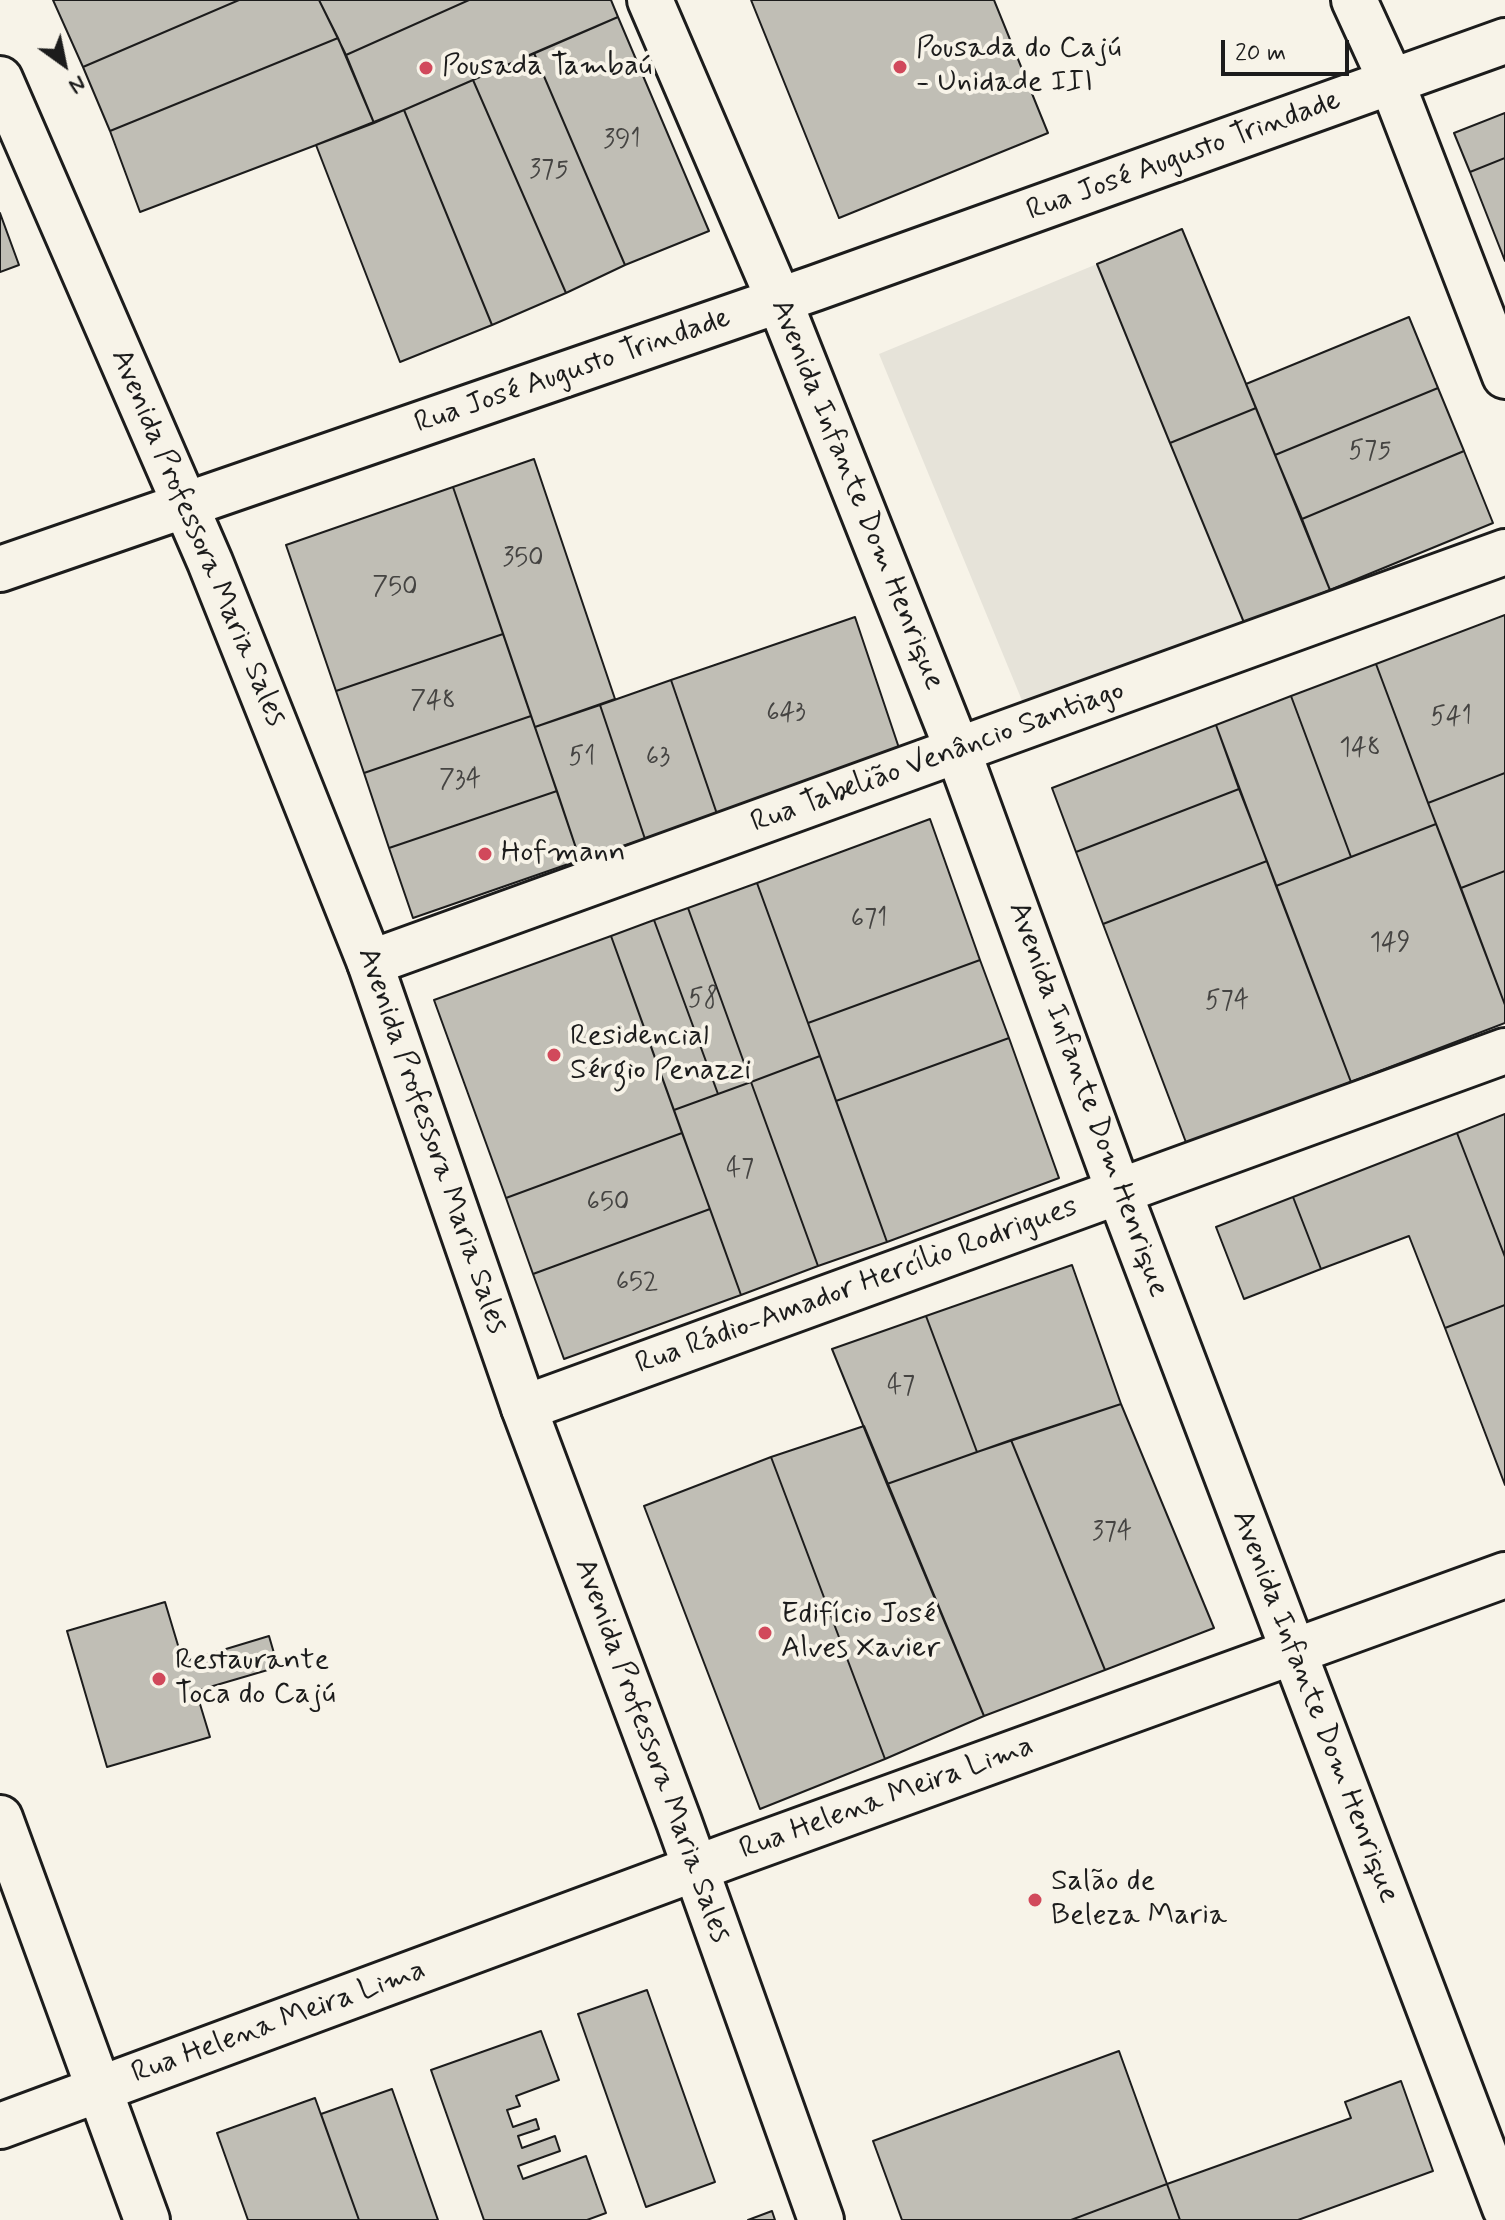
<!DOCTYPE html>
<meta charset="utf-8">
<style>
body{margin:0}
#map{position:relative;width:1505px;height:2220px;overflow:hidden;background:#f7f3e8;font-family:Mynerve,sans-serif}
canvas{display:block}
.north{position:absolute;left:24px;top:24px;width:80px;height:80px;-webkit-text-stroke:6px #f7f3e8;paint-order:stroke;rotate:147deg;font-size:22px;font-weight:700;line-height:32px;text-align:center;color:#1c1c1c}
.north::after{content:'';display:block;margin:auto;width:28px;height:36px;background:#1c1c1c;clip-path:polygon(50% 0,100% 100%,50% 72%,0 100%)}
.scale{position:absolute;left:1221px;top:40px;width:128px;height:36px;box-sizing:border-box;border:4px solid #1c1c1c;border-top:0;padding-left:10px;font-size:24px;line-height:28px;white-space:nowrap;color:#1c1c1c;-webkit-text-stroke:6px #f7f3e8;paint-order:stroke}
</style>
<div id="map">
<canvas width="1505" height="2220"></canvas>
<div class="north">N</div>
<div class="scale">20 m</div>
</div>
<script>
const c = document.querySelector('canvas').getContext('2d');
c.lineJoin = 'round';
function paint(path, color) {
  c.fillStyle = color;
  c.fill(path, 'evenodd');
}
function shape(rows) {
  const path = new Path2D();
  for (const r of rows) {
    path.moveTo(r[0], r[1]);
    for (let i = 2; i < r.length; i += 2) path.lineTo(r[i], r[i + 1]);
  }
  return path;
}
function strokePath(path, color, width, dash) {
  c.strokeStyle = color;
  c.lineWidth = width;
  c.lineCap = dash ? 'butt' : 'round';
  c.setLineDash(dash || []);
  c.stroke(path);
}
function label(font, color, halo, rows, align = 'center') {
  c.font = font + ' Mynerve,sans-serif';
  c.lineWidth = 8;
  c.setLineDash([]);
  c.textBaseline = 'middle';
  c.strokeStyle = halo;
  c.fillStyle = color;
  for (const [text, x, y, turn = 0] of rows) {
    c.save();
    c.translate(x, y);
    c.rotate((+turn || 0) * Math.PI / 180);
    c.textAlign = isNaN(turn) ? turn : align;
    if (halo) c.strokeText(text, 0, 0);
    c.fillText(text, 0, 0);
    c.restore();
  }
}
const built = shape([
 [1097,264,1245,625,1028,715,879,354]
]);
const building = shape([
 [53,0,239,0,83,67,53,0],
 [239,0,319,0,338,38,110,131,83,67,239,0],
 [319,0,469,0,346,55,319,0],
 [469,0,611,0,618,17,374,123,346,55,469,0],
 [751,0,994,0,1048,133,839,218,751,0],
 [618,17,709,231,625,265,534,53,618,17],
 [338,38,374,123,140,212,110,131,338,38],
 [534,53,625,265,566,293,473,80,534,53],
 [473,80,566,293,492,325,404,110,473,80],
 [404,110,492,325,400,362,316,145,404,110],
 [1505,113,1505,158,1470,172,1454,133,1505,113],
 [1505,158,1505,261,1470,172,1505,158],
 [0,213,19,265,0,272,0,213],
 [1182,229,1256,408,1170,443,1097,264,1182,229],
 [1409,317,1438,388,1275,455,1246,384,1409,317],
 [1438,388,1464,451,1302,519,1275,455,1438,388],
 [1256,408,1330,590,1245,625,1170,443,1256,408],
 [1464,451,1493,523,1330,590,1302,519,1464,451],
 [534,459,615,699,535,727,453,487,534,459],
 [453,487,503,634,336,691,286,545,453,487],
 [1505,615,1505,773,1428,803,1376,664,1505,615],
 [855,617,900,751,717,814,671,680,855,617],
 [503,634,531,716,364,773,336,691,503,634],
 [1376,664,1436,824,1351,857,1291,696,1376,664],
 [671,680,717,814,645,839,600,705,671,680],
 [1291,696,1351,857,1276,886,1216,725,1291,696],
 [600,705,645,839,580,860,535,727,600,705],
 [531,716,557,791,389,848,364,773,531,716],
 [1216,725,1239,789,1076,852,1052,788,1216,725],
 [1505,773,1505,871,1461,888,1428,803,1505,773],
 [1239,789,1267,861,1103,924,1076,852,1239,789],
 [557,791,580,860,413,918,389,848,557,791],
 [930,819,980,960,808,1023,757,883,930,819],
 [1436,824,1505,1005,1505,1023,1351,1082,1276,886,1436,824],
 [1267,861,1351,1082,1187,1145,1103,924,1267,861],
 [1505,871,1505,1005,1461,888,1505,871],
 [757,883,820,1056,751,1082,688,908,757,883],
 [688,908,751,1082,718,1094,654,920,688,908],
 [654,920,718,1094,674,1110,611,936,654,920],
 [611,936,682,1133,506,1198,434,1000,611,936],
 [980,960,1009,1038,836,1101,808,1023,980,960],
 [1009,1038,1059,1178,887,1242,836,1101,1009,1038],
 [820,1056,887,1242,818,1266,751,1082,820,1056],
 [751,1082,818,1266,741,1295,674,1110,751,1082],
 [1505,1114,1505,1257,1457,1133,1505,1114],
 [682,1133,710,1209,533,1274,506,1198,682,1133],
 [1457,1133,1505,1257,1505,1305,1445,1328,1409,1236,1321,1269,1293,1197,1457,1133],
 [1293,1197,1321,1269,1244,1299,1216,1227,1293,1197],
 [710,1209,741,1295,564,1359,533,1274,710,1209],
 [1072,1265,1121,1404,977,1452,926,1316,1072,1265],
 [1505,1305,1505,1485,1445,1328,1505,1305],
 [926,1316,977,1452,887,1484,832,1349,926,1316],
 [1121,1404,1214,1628,1105,1670,1011,1440,1121,1404],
 [864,1426,984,1716,885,1759,771,1457,864,1426],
 [1011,1440,1105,1670,984,1716,887,1484,1011,1440],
 [771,1457,885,1759,760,1809,644,1506,771,1457],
 [165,1602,183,1662,269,1636,278,1667,196,1691,210,1737,107,1767,67,1631,165,1602],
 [647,1990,715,2182,646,2207,578,2014,647,1990],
 [541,2031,559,2080,516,2096,520,2106,507,2110,513,2127,536,2119,539,2129,518,2136,522,2148,555,2136,560,2151,518,2166,523,2179,586,2156,606,2213,587,2220,484,2220,431,2070,541,2031],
 [1119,2051,1167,2184,1071,2220,902,2220,873,2141,1119,2051],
 [1401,2081,1433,2171,1298,2220,1180,2220,1167,2184,1351,2118,1345,2102,1401,2081],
 [392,2089,438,2220,359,2220,321,2114,392,2089],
 [315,2098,359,2220,248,2220,217,2133,315,2098],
 [1167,2184,1180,2220,1071,2220,1167,2184],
 [772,2211,775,2220,748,2220,772,2211]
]);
const minor = shape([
 [1392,83,1505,376],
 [370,963,1505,552],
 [524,1408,1505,1051],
 [0,2126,729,1856,1505,1575]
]);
const major = shape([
 [650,0,779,300,958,751,1119,1192,1505,2208],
 [1354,0,1392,83],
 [0,79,210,562,370,963,524,1408,679,1822,821,2220],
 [0,569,815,288,1505,41],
 [0,1818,147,2220]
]);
const markers = [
 [900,67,8,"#d1495b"],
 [426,68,8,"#d1495b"],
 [485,854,8,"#d1495b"],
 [554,1055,8,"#d1495b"],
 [765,1633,8,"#d1495b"],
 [159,1679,8,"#d1495b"],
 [1035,1900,8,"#d1495b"]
];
const numberNames = [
 ["391",622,142],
 ["375",549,172],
 ["575",1370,453],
 ["350",523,560],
 ["750",395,589],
 ["748",433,703],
 ["643",786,715],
 ["541",1451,719],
 ["148",1360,750],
 ["51",582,759],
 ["63",658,759],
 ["734",460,782],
 ["671",869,921],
 ["149",1390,945],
 ["58",703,1001],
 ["574",1227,1003],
 ["47",740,1171],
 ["650",608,1204],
 ["652",637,1284],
 ["47",901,1388],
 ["374",1112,1534]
];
const poiNames = [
 ["Pousada do Cajú",916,50],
 ["- Unidade III",916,84],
 ["Pousada Tambaú",442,68],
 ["Hofmann",501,854],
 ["Residencial",570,1038],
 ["Sérgio Penazzi",570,1072],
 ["Edifício José",781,1616],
 ["Alves Xavier",781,1650],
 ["Restaurante",175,1662],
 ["Toca do Cajú",175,1696],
 ["Salão de",1051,1883],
 ["Beleza Maria",1051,1917]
];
const streetNames = [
 ["Rua José Augusto Trindade",1184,157,-20],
 ["Rua José Augusto Trindade",573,372,-19],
 ["Avenida Infante Dom Henrique",856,495,68],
 ["Avenida Professora Maria Sales",197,538,67],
 ["Rua Tabelião Venâncio Santiago",938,758,-20],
 ["Avenida Infante Dom Henrique",1087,1100,70],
 ["Avenida Professora Maria Sales",431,1141,71],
 ["Rua Rádio-Amador Hercílio Rodrigues",857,1287,-20],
 ["Avenida Infante Dom Henrique",1314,1707,69],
 ["Avenida Professora Maria Sales",651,1751,70],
 ["Rua Helena Meira Lima",887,1799,-20],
 ["Rua Helena Meira Lima",279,2023,-20]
];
paint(built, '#e6e3d9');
paint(building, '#c0beb5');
strokePath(building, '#1c1c1c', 2);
strokePath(minor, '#1c1c1c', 50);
strokePath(major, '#1c1c1c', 50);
strokePath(minor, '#f7f3e8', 44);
strokePath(major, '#f7f3e8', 44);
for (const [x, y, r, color] of markers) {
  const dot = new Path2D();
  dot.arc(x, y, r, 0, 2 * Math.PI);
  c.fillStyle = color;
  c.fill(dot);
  strokePath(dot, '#f7f3e8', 3);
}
label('26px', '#454442', null, numberNames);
label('30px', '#1c1c1c', '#f7f3e8', poiNames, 'left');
label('30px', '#1c1c1c', '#f7f3e8', streetNames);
</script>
